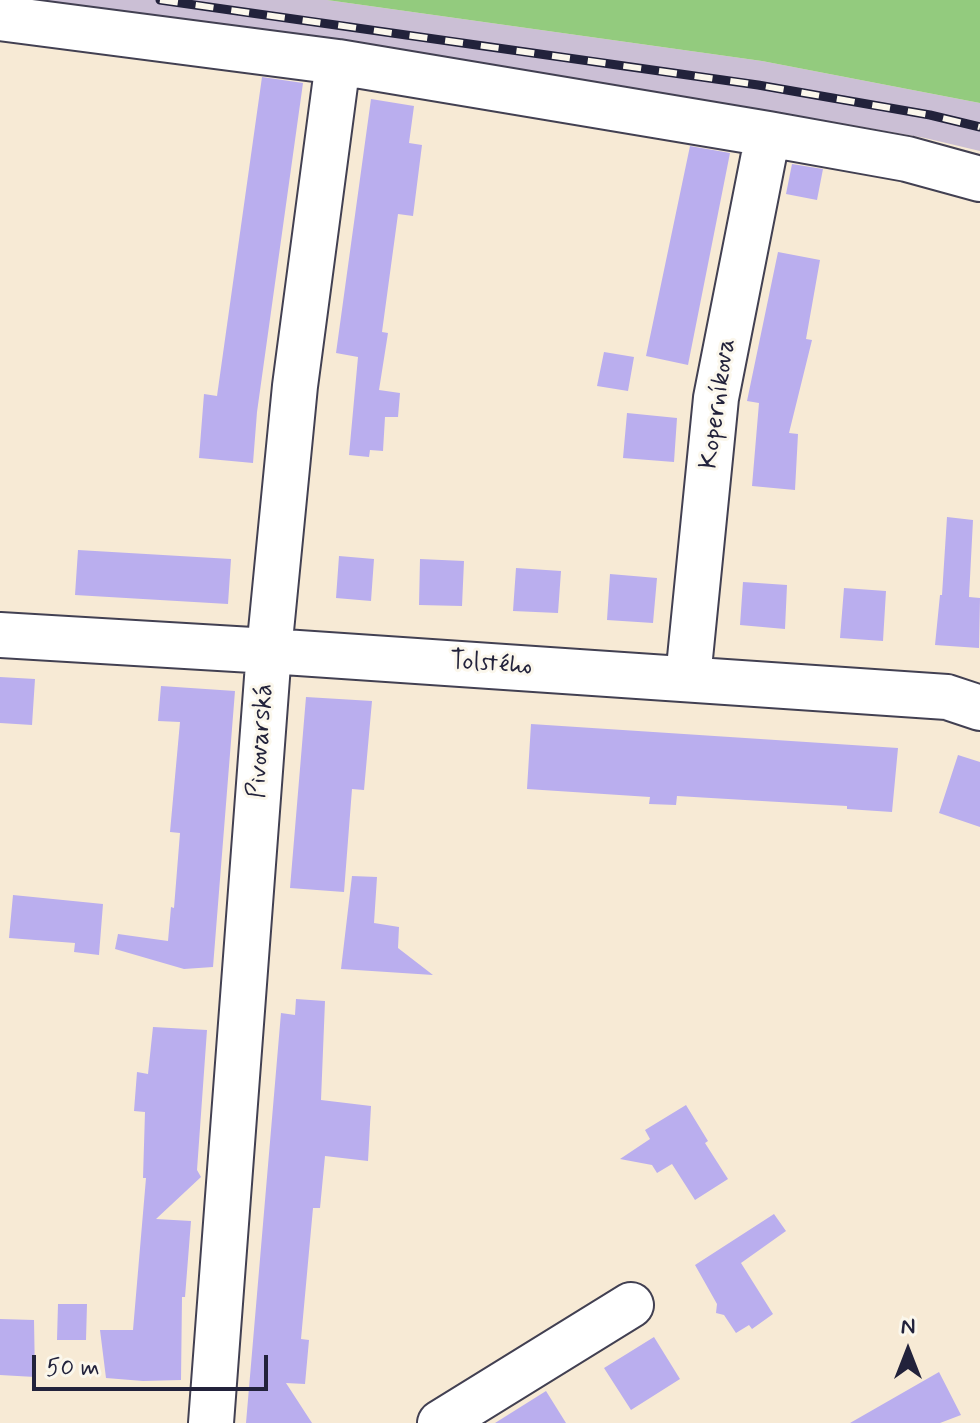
<!DOCTYPE html>
<meta charset="utf-8">
<style>
body{margin:0}
#map{position:relative;width:980px;height:1423px;overflow:hidden;background:#f7ead5;font-family:Mynerve,sans-serif}
canvas{display:block}
.north{position:absolute;left:868px;top:1311px;width:80px;height:80px;-webkit-text-stroke:6px #fbf7ec;paint-order:stroke;rotate:0deg;font-size:22px;font-weight:700;line-height:32px;text-align:center;color:#22223b}
.north::after{content:'';display:block;margin:auto;width:28px;height:36px;background:#22223b;clip-path:polygon(50% 0,100% 100%,50% 72%,0 100%)}
.scale{position:absolute;left:32px;top:1355px;width:236px;height:36px;box-sizing:border-box;border:4px solid #22223b;border-top:0;padding-left:10px;font-size:24px;line-height:28px;white-space:nowrap;color:#22223b;-webkit-text-stroke:6px #fbf7ec;paint-order:stroke}
</style>
<div id="map">
<canvas width="980" height="1423"></canvas>
<div class="north">N</div>
<div class="scale">50 m</div>
</div>
<script>
const c = document.querySelector('canvas').getContext('2d');
c.lineJoin = 'round';
function paint(path, color) {
  c.fillStyle = color;
  c.fill(path, 'evenodd');
}
function shape(rows) {
  const path = new Path2D();
  for (const r of rows) {
    path.moveTo(r[0], r[1]);
    for (let i = 2; i < r.length; i += 2) path.lineTo(r[i], r[i + 1]);
  }
  return path;
}
function strokePath(path, color, width, dash) {
  c.strokeStyle = color;
  c.lineWidth = width;
  c.lineCap = dash ? 'butt' : 'round';
  c.setLineDash(dash || []);
  c.stroke(path);
}
function label(font, color, halo, rows, align = 'center') {
  c.font = font + ' Mynerve,sans-serif';
  c.lineWidth = 6;
  c.setLineDash([]);
  c.textBaseline = 'middle';
  c.strokeStyle = halo;
  c.fillStyle = color;
  for (const [text, x, y, turn = 0] of rows) {
    c.save();
    c.translate(x, y);
    c.rotate((+turn || 0) * Math.PI / 180);
    c.textAlign = isNaN(turn) ? turn : align;
    if (halo) c.strokeText(text, 0, 0);
    c.fillText(text, 0, 0);
    c.restore();
  }
}
const industrial = shape([
 [0,0,327,0,762,61,980,103,980,151,925,138,754,108]
]);
const green = shape([
 [327,0,980,0,980,103,762,61]
]);
const building = shape([
 [262,77,303,83,257,412,253,463,199,458,204,394,217,396],
 [371,99,414,106,409,143,422,145,413,216,398,214,382,332,388,333,379,390,400,393,398,417,385,417,383,451,370,450,369,457,349,455,358,357,336,353],
 [690,146,730,153,688,365,646,356],
 [792,164,823,169,817,200,786,194],
 [778,252,820,260,806,339,812,340,789,433,798,434,795,490,752,486,759,403,747,401],
 [604,352,634,357,628,391,597,386],
 [627,413,677,418,674,462,623,458],
 [947,517,973,520,969,597,980,598,979,648,935,645,940,595,942,595],
 [78,550,231,559,228,604,75,595],
 [339,556,374,559,371,601,336,598],
 [420,559,464,561,462,606,419,605],
 [516,568,561,571,558,613,513,611],
 [610,574,657,578,653,623,607,620],
 [743,582,787,585,785,629,740,625],
 [844,588,886,591,883,641,840,638],
 [0,677,35,679,32,725,0,723],
 [161,686,235,691,213,967,184,969,115,949,118,934,168,941,171,907,174,908,180,833,170,832,180,722,158,721],
 [306,697,372,701,364,790,352,789,344,892,290,888],
 [531,724,898,748,892,812,847,809,847,806,677,796,676,805,649,804,650,797,527,789],
 [958,755,980,762,980,827,939,813],
 [352,876,377,877,374,923,399,927,398,948,433,975,341,969],
 [13,895,103,904,99,955,74,952,75,943,9,938],
 [296,999,325,1001,321,1100,371,1106,368,1161,325,1156,320,1208,313,1208,301,1339,309,1340,305,1384,286,1383,312,1423,246,1423,281,1013,295,1015],
 [153,1027,207,1030,197,1170,201,1177,156,1219,191,1221,185,1297,182,1297,181,1380,143,1381,106,1378,100,1330,133,1330,146,1178,143,1178,145,1112,134,1111,137,1072,148,1074],
 [686,1105,708,1141,705,1143,728,1179,695,1200,672,1164,657,1173,652,1165,620,1159,650,1139,645,1130],
 [774,1214,786,1231,741,1263,773,1314,752,1329,749,1325,736,1333,724,1315,716,1313,717,1304,695,1265],
 [58,1304,87,1304,86,1340,57,1340],
 [0,1319,34,1320,35,1377,0,1375],
 [654,1337,680,1379,631,1410,604,1368],
 [939,1372,961,1415,940,1423,850,1423],
 [546,1391,566,1423,495,1423]
]);
const minor = shape([
 [0,18,338,62,768,134,907,159,980,179],
 [0,635,269,651,947,697,980,708],
 [688,678,716,398,768,134],
 [211,1423,269,651,295,386,338,62],
 [440,1423,631,1305]
]);
const rail = shape([
 [160,0,758,85,930,115,980,127]
]);
const streetNames = [
 ["Koperníkova",719,404,-82],
 ["Tolstého",491,665,4],
 ["Pivovarská",262,741,-86]
];
paint(industrial, '#cbbfd5');
paint(green, '#93cb7e');
paint(building, '#baaeee');
strokePath(minor, '#424052', 48);
strokePath(minor, '#fff', 44);
strokePath(rail, '#22223b', 9);
strokePath(rail, '#fbf7ec', 6, [18]);
label('26px', '#22223b', '#fbf7ec', streetNames);
</script>
